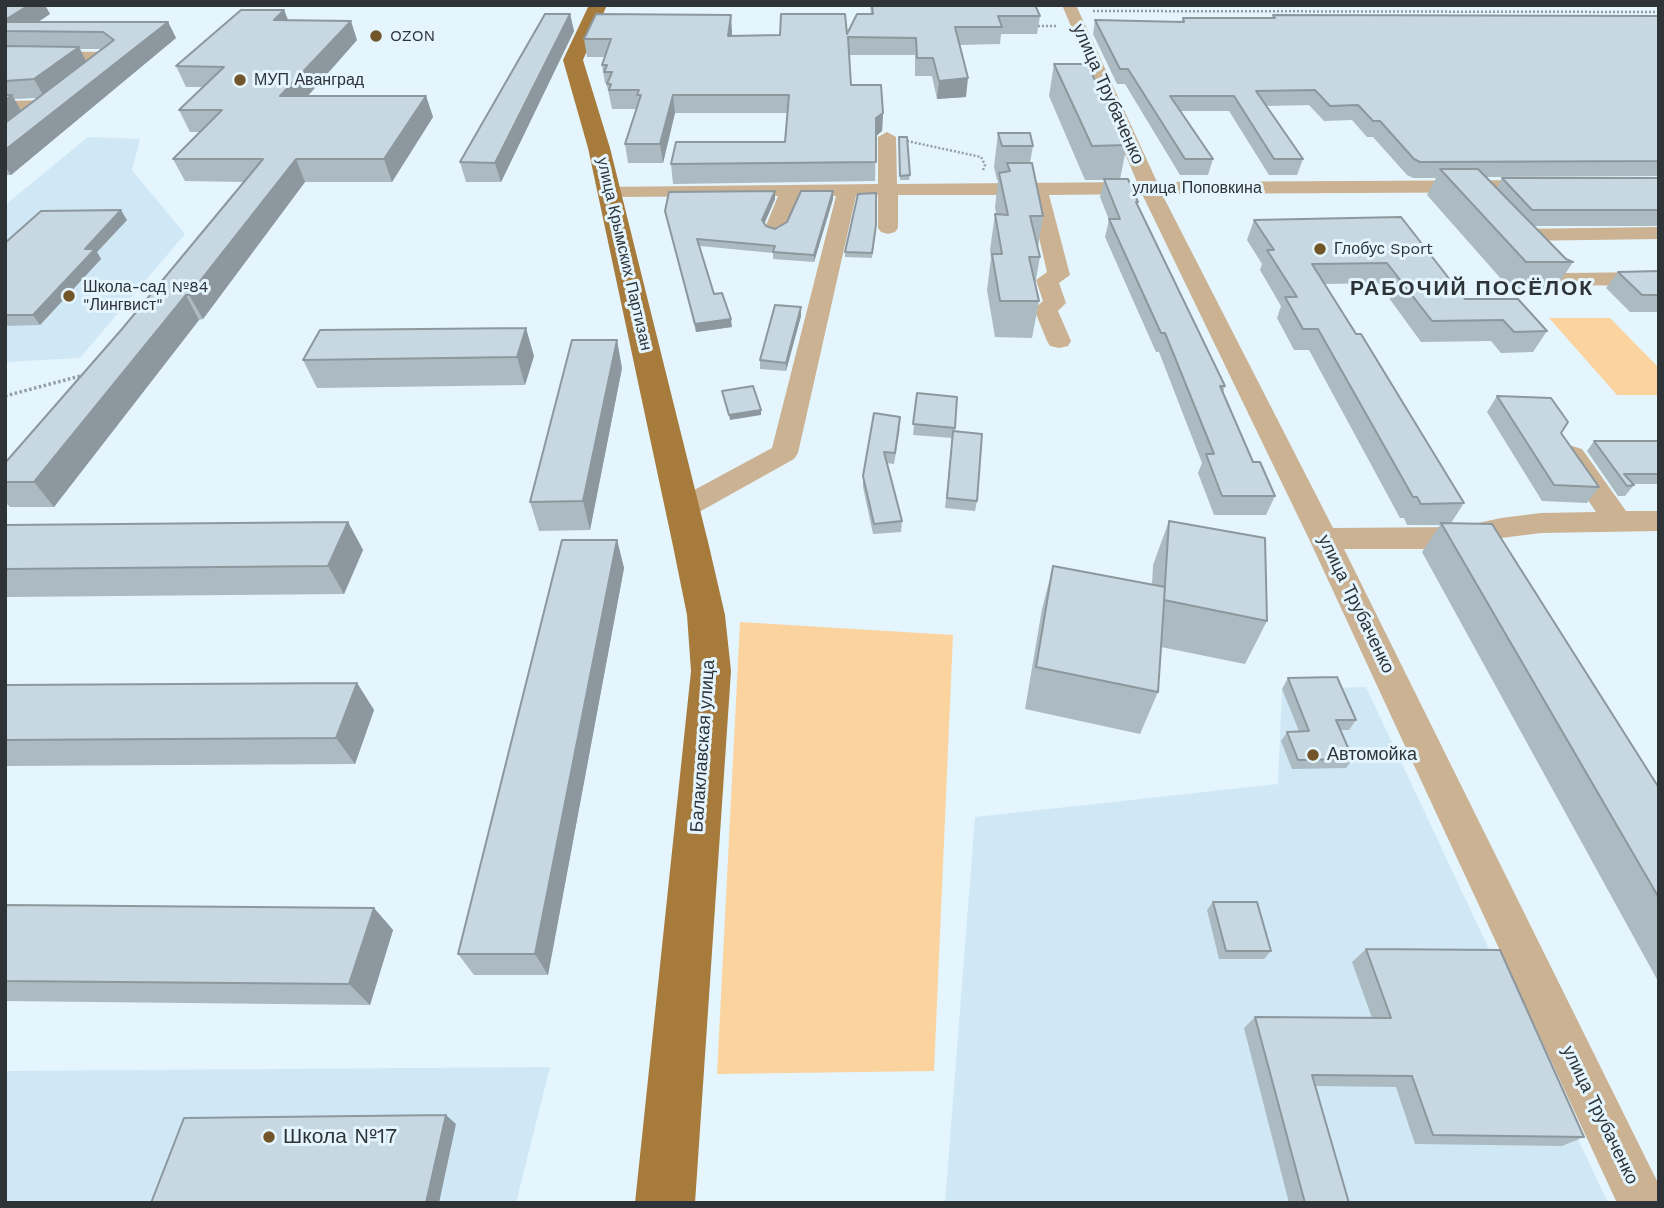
<!DOCTYPE html>
<meta charset="utf-8">
<style>
body{margin:0}
#map{position:relative;width:1664px;height:1208px;overflow:hidden;background:#e4f5fe;font-family:"Work Sans",sans-serif}
canvas{display:block}
.frame{position:absolute;inset:0;border:7px solid #2d3337;pointer-events:none}
</style>
<div id="map">
<canvas width="1664" height="1208"></canvas>
<div class="frame"></div>
</div>
<script>
const c = document.querySelector('canvas').getContext('2d');
c.lineJoin = 'round';
function paint(path, color) {
  c.fillStyle = color;
  c.fill(path, 'evenodd');
}
function shape(rows) {
  const path = new Path2D();
  for (const r of rows) {
    path.moveTo(r[0], r[1]);
    for (let i = 2; i < r.length; i += 2) path.lineTo(r[i], r[i + 1]);
  }
  return path;
}
function strokePath(path, color, width, dash) {
  c.strokeStyle = color;
  c.lineWidth = width;
  c.lineCap = dash ? 'butt' : 'round';
  c.setLineDash(dash || []);
  c.stroke(path);
}
function label(font, color, halo, rows, align = 'center') {
  c.font = font + ' "Work Sans",sans-serif';
  c.lineWidth = 6;
  c.setLineDash([]);
  c.textBaseline = 'middle';
  c.strokeStyle = halo;
  c.fillStyle = color;
  for (const [text, x, y, turn = 0] of rows) {
    c.save();
    c.translate(x, y);
    c.rotate((+turn || 0) * Math.PI / 180);
    c.textAlign = isNaN(turn) ? turn : align;
    if (halo) c.strokeText(text, 0, 0);
    c.fillText(text, 0, 0);
    c.restore();
  }
}
const built = shape([
 [88,137,140,139,132,170,185,234,80,358,5,362,5,205],
 [1366,687,1608,1203,945,1203,975,817,1278,784,1282,689],
 [550,1067,516,1203,5,1203,5,1071]
]);
const green = shape([
 [1549,318,1610,318,1659,368,1659,395,1617,395],
 [740,622,953,635,934,1071,717,1074]
]);
const pathFar1 = shape([
 [1093,11,1659,12],
 [1034,26,1056,26],
 [907,141,981,157,985,165,983,170]
]);
const path = shape([
 [5,396,84,375]
]);
const minor = shape([
 [1062,5,1076,5,1157,182,1542,180,1552,186,1542,192,1162,194,1333,528,1460,527,1501,518,1541,513,1596,512,1558,455,1562,449,1572,446,1582,449,1626,511,1659,511,1659,531,1541,533,1501,538,1460,549,1344,549,1659,1185,1659,1203,1617,1203,1309,539,1142,194,1049,195,1070,275,1059,283,1066,303,1058,311,1071,341,1068,346,1059,348,1050,346,1047,341,1034,309,1043,301,1036,280,1047,272,1029,195,898,195,898,228,895,232,888,234,881,232,878,228,878,195,856,196,798,453,794,459,692,516,682,519,672,516,668,509,672,502,772,448,836,196,798,196,785,228,782,232,775,234,768,232,765,228,778,196,609,197,602,195,599,191,602,187,878,184,878,137,887,132,896,137,897,184,1137,182,1062,5],
 [5,51,112,52,120,57,101,73,95,75,87,70,96,62,5,61,5,51],
 [49,100,58,105,55,109,5,111,5,101,49,100],
 [1659,227,1659,239,1517,241,1510,239,1506,235,1510,231,1517,229,1659,227],
 [1532,245,1540,246,1565,273,1659,272,1659,286,1551,285,1521,251,1524,246,1532,245]
]);
const major = shape([
 [589,5,607,5,583,60,610,148,709,546,725,615,731,671,695,1203,635,1203,691,671,687,615,673,546,588,148,563,60,589,5]
]);
const wall = shape([
 [5,5,50,14,38,22,168,22,176,38,11,175,5,175],
 [80,49,101,49,86,61],
 [38,98,21,111,14,99],
 [870,5,1035,5,1040,16,1037,34,1001,34,1000,44,959,45,966,97,937,99,932,76,915,76,915,55,849,55,851,85,883,113,882,131,876,136,875,181,673,184,671,164,785,142,787,113,675,113,663,163,628,163,625,144,636,109,612,109,608,90,606,83,605,83,602,65,605,57,587,57,584,39,732,32,732,36,847,34,871,14],
 [284,10,288,20,357,40,308,96,426,96,433,117,392,182,305,182,203,319,199,320,54,507,10,507,5,502,5,463,122,329,245,182,185,181,173,159,200,132,190,132,179,110,203,87,186,87,176,66],
 [570,14,574,31,501,182,466,182,460,162],
 [1273,15,1659,16,1659,176,1487,177,1497,188,1502,178,1659,178,1659,226,1534,226,1566,259,1573,262,1555,289,1510,289,1427,195,1436,178,1413,178,1407,175,1373,137,1367,137,1352,120,1324,121,1309,105,1266,106,1303,159,1297,175,1269,175,1229,111,1180,111,1213,159,1208,175,1180,175,1125,84,1117,84,1093,34,1095,20,1182,22,1183,18,1272,18],
 [1054,64,1127,145,1120,179,1138,202,1137,206,1225,386,1223,393,1253,462,1275,496,1266,515,1214,515,1198,473,1202,463,1159,352,1156,352,1105,237,1109,220,1100,197,1104,180,1085,180,1049,96],
 [998,133,1033,146,1030,163,1043,216,1038,247,1040,257,1035,285,1039,301,1032,338,995,337,987,290,991,258,990,250,995,214,996,214,995,207,998,180,997,180,994,167],
 [899,137,910,175,909,180,900,180],
 [775,191,775,199,764,223,766,226,775,229,833,199,814,262,773,259,773,253,700,246,714,294,732,327,696,332,665,211],
 [1401,217,1465,299,1547,331,1533,352,1501,353,1491,341,1421,342,1378,283,1325,284,1464,503,1451,523,1659,788,1659,983,1422,552,1440,525,1407,525,1404,518,1400,518,1309,350,1294,350,1277,318,1281,306,1260,270,1262,264,1247,240,1254,220],
 [127,220,97,252,101,259,40,325,5,326,5,243],
 [876,230,872,258,845,257,845,252],
 [1659,271,1659,312,1630,312,1606,288,1618,272],
 [801,307,801,316,786,371,760,369,760,360],
 [534,356,525,385,317,388,303,360],
 [622,368,590,530,539,531,530,502],
 [917,393,957,397,955,431,977,501,975,511,945,508,952,438,913,435],
 [1497,396,1561,433,1599,487,1587,503,1542,501,1487,412],
 [900,428,894,464,887,463,902,521,901,532,873,534,863,487,863,476],
 [1594,441,1659,441,1659,484,1633,484,1634,485,1625,496,1618,496,1587,451],
 [1169,521,1267,621,1245,664,1161,647,1158,692,1140,734,1025,709,1042,609,1053,566,1152,585,1153,565],
 [348,522,363,550,344,594,5,597,5,525],
 [617,540,624,568,548,975,474,975,458,954],
 [1288,678,1356,720,1349,730,1340,730,1353,759,1346,768,1292,769,1281,741,1287,732,1299,731,1282,689],
 [357,683,374,710,355,764,5,766,5,685],
 [1213,902,1271,951,1264,959,1219,959,1207,910],
 [5,905,374,908,393,930,370,1005,5,1001],
 [1366,949,1584,1137,1562,1146,1415,1144,1396,1087,1315,1086,1349,1203,1289,1203,1244,1028,1255,1017,1372,1018,1352,962]
]);
const shadedWall = shape([
 [29,5,45,5,50,14,24,31,5,28,5,20],
 [284,10,292,30,274,20],
 [570,14,574,31,501,182,495,163],
 [731,15,732,32,729,53,728,36],
 [351,21,357,40,289,117,280,96],
 [168,22,176,38,11,175,5,166,5,150],
 [79,47,88,65,44,97,34,79],
 [968,78,966,97,937,99,939,81],
 [12,95,23,114,5,127,5,100],
 [673,95,675,113,663,163,660,144],
 [426,96,433,117,392,182,384,159],
 [883,113,882,131,875,137,876,118],
 [296,159,305,182,203,319,189,295],
 [775,191,775,199,763,227,762,220],
 [833,191,833,199,814,262,814,255],
 [121,210,127,220,97,252,101,259,40,325,33,315,85,249],
 [186,295,199,320,54,507,34,482],
 [801,307,801,316,786,371,786,363],
 [731,319,732,327,696,332,695,324],
 [526,328,534,356,525,385,517,357],
 [617,340,622,368,590,530,583,501],
 [761,410,761,415,730,420,729,415],
 [348,522,363,550,344,594,328,566],
 [617,540,624,568,548,975,535,954],
 [357,683,374,710,355,764,336,738],
 [374,908,393,930,370,1005,349,984],
 [446,1115,456,1124,439,1203,426,1203]
]);
const building = shape([
 [5,5,29,5,5,20,5,5],
 [872,5,1035,5,1040,16,998,16,1002,27,955,27,968,78,939,81,933,58,917,58,916,38,848,37,851,85,881,85,883,113,876,118,876,162,671,164,676,142,785,142,789,95,673,95,660,144,625,144,641,95,637,95,639,90,609,90,611,84,607,84,612,72,604,72,607,65,602,65,611,39,584,39,596,14,731,15,728,36,780,35,781,14,845,14,847,34,857,14,873,14,872,5],
 [241,10,284,10,274,20,351,21,280,96,426,96,384,159,296,159,189,295,186,295,34,482,5,482,5,463,122,329,263,159,173,159,222,110,179,110,224,67,176,66,241,10],
 [545,14,570,14,495,163,460,162,545,14],
 [1273,15,1659,16,1659,161,1420,162,1414,159,1380,121,1373,121,1358,105,1330,106,1315,90,1256,91,1303,159,1274,159,1234,96,1170,96,1213,159,1185,159,1128,69,1120,69,1095,20,1184,22,1183,18,1275,18,1273,15],
 [5,22,168,22,5,150,5,123,114,40,103,32,5,31,5,22],
 [5,46,79,47,34,79,5,81,5,46],
 [1054,64,1087,64,1127,145,1092,146,1054,64],
 [5,95,12,95,5,100,5,95],
 [998,133,1030,133,1033,146,1002,146,998,133],
 [899,137,907,137,910,175,900,176,899,137],
 [1007,163,1032,163,1043,216,1030,216,1040,257,1029,257,1039,301,1000,301,992,254,1002,254,995,214,1008,215,999,173,1010,171,1007,163],
 [1440,169,1478,169,1566,259,1573,262,1526,262,1440,169],
 [1502,178,1659,178,1659,210,1532,210,1502,178],
 [1104,179,1128,179,1138,202,1136,202,1225,386,1220,386,1253,462,1260,462,1275,496,1222,496,1206,454,1214,454,1165,333,1161,333,1109,219,1120,219,1104,179],
 [775,191,762,220,766,226,775,229,787,222,801,191,833,191,814,255,773,252,775,246,697,239,714,294,722,293,731,319,695,324,665,211,669,192,775,191],
 [876,193,876,225,872,253,845,252,858,194,876,193],
 [121,210,85,249,95,249,33,315,5,315,5,243,41,211,121,210],
 [1401,217,1465,299,1518,299,1547,331,1514,332,1503,320,1432,321,1387,263,1312,264,1356,334,1361,334,1464,503,1421,504,1417,497,1413,497,1318,329,1303,329,1285,297,1297,297,1267,250,1274,250,1254,220,1401,217],
 [1659,271,1659,295,1642,295,1618,272,1659,271],
 [775,305,801,307,786,363,760,360,775,305],
 [526,328,517,357,303,360,320,330,526,328],
 [572,340,617,340,583,501,530,502,572,340],
 [753,386,761,410,729,415,722,391,753,386],
 [917,393,957,397,955,428,913,424,917,393],
 [1497,396,1551,398,1568,422,1561,433,1599,487,1554,485,1497,396],
 [874,413,900,417,895,453,884,452,902,521,874,524,863,476,874,413],
 [953,431,982,434,977,501,947,498,953,431],
 [1594,441,1659,441,1659,474,1624,474,1634,485,1627,486,1594,441],
 [1169,521,1265,538,1267,621,1164,600,1169,521],
 [348,522,328,566,5,569,5,525,348,522],
 [1441,523,1492,524,1659,788,1659,898,1441,523],
 [562,540,617,540,535,954,458,954,562,540],
 [1053,566,1165,587,1158,692,1036,667,1053,566],
 [1337,677,1356,720,1336,720,1353,759,1298,760,1287,732,1309,731,1288,678,1337,677],
 [357,683,336,738,5,740,5,685,357,683],
 [1213,902,1257,902,1271,951,1226,951,1213,902],
 [5,905,374,908,349,984,5,981,5,905],
 [1366,949,1500,950,1584,1137,1433,1135,1412,1076,1312,1075,1349,1203,1305,1203,1255,1017,1391,1018,1366,949],
 [446,1115,426,1203,151,1203,184,1118,446,1115]
]);
const markers = [
 [376,36,7,"#73552a"],
 [240,80,7,"#73552a"],
 [1320,249,7,"#73552a"],
 [69,296,7,"#73552a"],
 [1313,755,7,"#73552a"],
 [269,1137,7,"#73552a"]
];
const farPoinames = [
 ["OZON",390,36],
 ["МУП Аванград",254,80],
 ["Глобус Sport",1334,249],
 ["Школа-сад №84",83,287],
 ["\"Лингвист\"",83,305]
];
const farStreetnames = [
 ["улица Поповкина",1197,188],
 ["улица Крымских Партизан",624,254,77]
];
const streetNames = [
 ["улица Трубаченко",1108,94,66],
 ["улица Трубаченко",1356,604,64],
 ["Балаклавская улица",703,746,-86],
 ["улица Трубаченко",1600,1115,64]
];
const poiNames = [
 ["Автомойка",1327,755]
];
const farDistrictnames = [
 ["РАБОЧИЙ ПОСЁЛОК",1472,289]
];
const nearPoinames = [
 ["Школа №17",283,1137]
];
paint(built, '#d0e8f5');
paint(green, '#fad39f');
strokePath(pathFar1, '#939fa6', 2.5, [2, 2]);
strokePath(path, '#939fa6', 3.5, [2.5, 2.5]);
paint(minor, '#cbb292');
paint(major, '#a77b3c');
paint(wall, '#acbac2');
paint(shadedWall, '#8c979e');
paint(building, '#c8d8e2');
strokePath(building, '#8c979e', 2);
for (const [x, y, r, color] of markers) {
  const dot = new Path2D();
  dot.arc(x, y, r, 0, 2 * Math.PI);
  c.fillStyle = color;
  c.fill(dot);
  strokePath(dot, '#e4f5fe', 2.5);
}
label('16px', '#2d3337', '#e4f5fe', farPoinames, 'left');
label('16px', '#2d3337', '#e4f5fe', farStreetnames);
label('18px', '#2d3337', '#e4f5fe', streetNames);
label('18px', '#2d3337', '#e4f5fe', poiNames, 'left');
c.letterSpacing = '2px';
label('bold 21px', '#2d3337', '#e4f5fe', farDistrictnames);
c.letterSpacing = '0px';
label('21px', '#2d3337', '#e4f5fe', nearPoinames, 'left');
</script>
